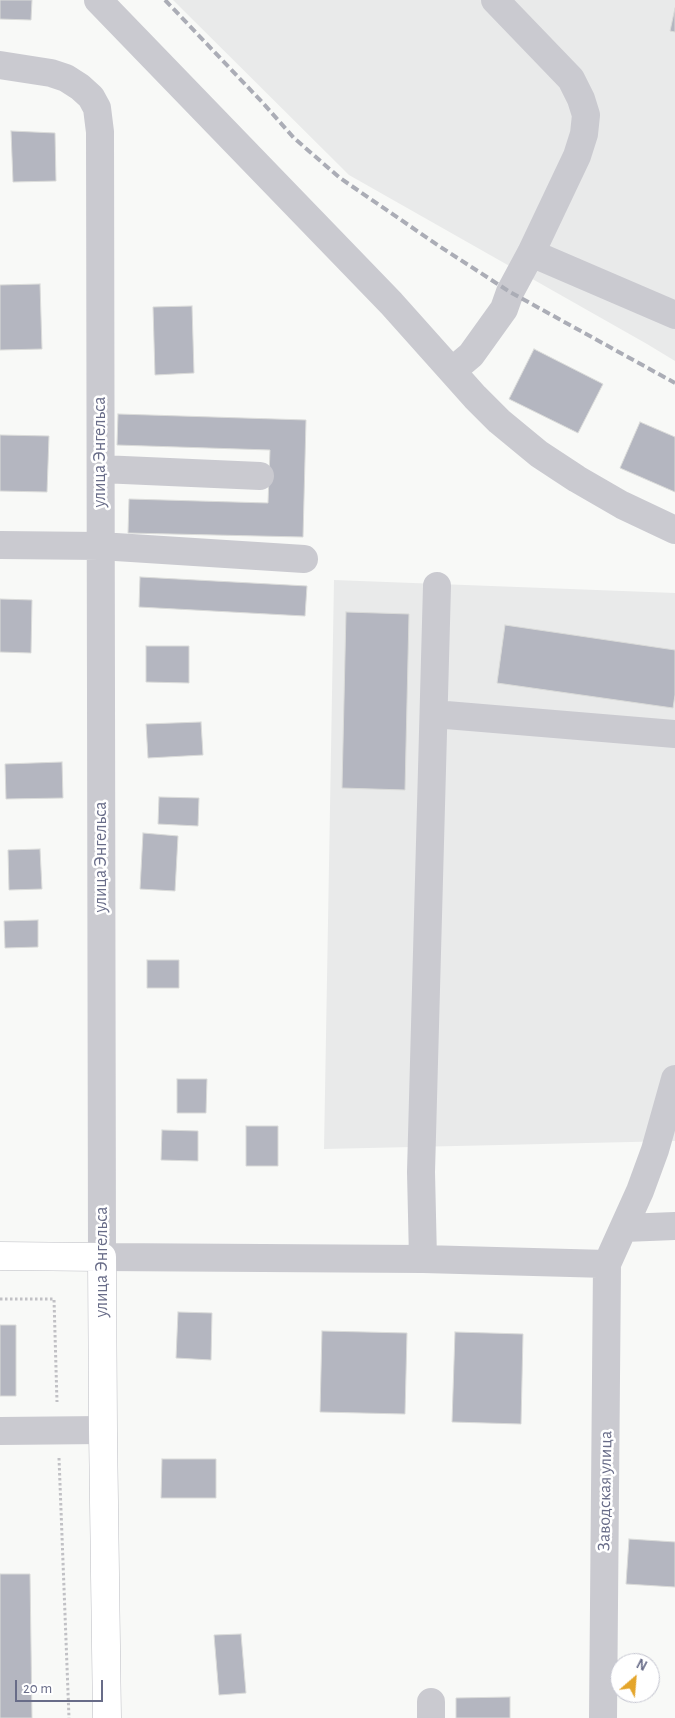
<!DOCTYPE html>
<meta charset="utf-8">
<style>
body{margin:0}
#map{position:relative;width:675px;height:1718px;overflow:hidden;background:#f8f9f7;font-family:"Alegreya Sans",sans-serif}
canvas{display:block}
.north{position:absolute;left:610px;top:1653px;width:50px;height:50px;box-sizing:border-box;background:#fff;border:1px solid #c3c4cf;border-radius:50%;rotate:27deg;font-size:14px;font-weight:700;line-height:20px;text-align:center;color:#686c88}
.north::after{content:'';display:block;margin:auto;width:18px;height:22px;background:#e4a52b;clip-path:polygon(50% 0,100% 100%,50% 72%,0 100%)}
.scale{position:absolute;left:15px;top:1680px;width:88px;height:22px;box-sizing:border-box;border:2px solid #686c88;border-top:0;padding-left:6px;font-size:15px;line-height:18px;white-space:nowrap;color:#686c88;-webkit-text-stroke:4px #fff;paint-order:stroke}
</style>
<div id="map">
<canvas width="675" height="1718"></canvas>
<div class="north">N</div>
<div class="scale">20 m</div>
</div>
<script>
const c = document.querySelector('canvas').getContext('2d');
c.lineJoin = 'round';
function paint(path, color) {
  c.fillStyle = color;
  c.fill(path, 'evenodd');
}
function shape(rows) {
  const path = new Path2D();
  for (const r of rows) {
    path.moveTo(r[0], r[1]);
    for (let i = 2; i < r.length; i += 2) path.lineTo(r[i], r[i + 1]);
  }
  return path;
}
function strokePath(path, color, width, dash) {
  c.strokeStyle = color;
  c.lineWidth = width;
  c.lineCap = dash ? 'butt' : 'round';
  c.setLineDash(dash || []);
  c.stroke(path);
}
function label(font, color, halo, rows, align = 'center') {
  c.font = font + ' "Alegreya Sans",sans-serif';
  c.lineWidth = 5;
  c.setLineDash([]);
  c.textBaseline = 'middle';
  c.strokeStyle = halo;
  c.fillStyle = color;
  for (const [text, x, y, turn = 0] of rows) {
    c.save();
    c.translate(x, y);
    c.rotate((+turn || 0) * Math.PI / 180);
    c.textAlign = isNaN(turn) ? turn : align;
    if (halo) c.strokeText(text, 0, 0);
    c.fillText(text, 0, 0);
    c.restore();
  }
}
const built = shape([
 [173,0,675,0,675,361,647,344,349,175],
 [334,580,675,593,675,1141,324,1149]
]);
const building = shape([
 [0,0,32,0,31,20,0,19,0,0],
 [675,8,675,32,670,31,675,8],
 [11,131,55,133,56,181,13,182,11,131],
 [40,284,42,349,0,350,0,285,40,284],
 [192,306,194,373,155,375,153,307,192,306],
 [534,349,603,384,578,433,509,399,534,349],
 [118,414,306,420,303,537,128,533,129,499,268,503,270,450,117,445,118,414],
 [640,422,675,437,675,492,620,468,640,422],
 [0,435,49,436,47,492,0,491,0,435],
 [140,577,307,586,305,616,139,607,140,577],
 [0,599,32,600,31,653,0,652,0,599],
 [346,612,409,614,405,790,342,788,346,612],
 [505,625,675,650,675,695,673,708,497,683,505,625],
 [146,646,189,646,189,683,146,682,146,646],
 [201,722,203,755,148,758,146,724,201,722],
 [62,762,63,798,6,799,5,764,62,762],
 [159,797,199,798,198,826,158,824,159,797],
 [143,833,178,836,175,891,140,889,143,833],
 [40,849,42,889,9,890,8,850,40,849],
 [38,920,38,947,5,948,4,921,38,920],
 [147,960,179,960,179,988,147,988,147,960],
 [177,1079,207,1079,206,1113,177,1113,177,1079],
 [246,1126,278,1126,278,1166,246,1166,246,1126],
 [162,1130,198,1131,198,1161,161,1160,162,1130],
 [178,1312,212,1313,211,1360,176,1358,178,1312],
 [0,1325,16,1325,16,1396,0,1396,0,1325],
 [322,1331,407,1333,405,1414,320,1412,322,1331],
 [455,1332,523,1334,521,1424,452,1422,455,1332],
 [162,1459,216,1459,216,1498,161,1498,162,1459],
 [629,1539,675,1542,675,1587,626,1584,629,1539],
 [0,1574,30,1574,32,1718,0,1718,0,1574],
 [241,1634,246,1693,219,1695,214,1635,241,1634],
 [510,1697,510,1718,456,1718,456,1698,510,1697]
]);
const path = shape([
 [0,1299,54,1299,57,1402],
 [59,1458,69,1718]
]);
const minor = shape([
 [98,0,391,303,475,397,499,421,539,454,577,479,622,505,675,530],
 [0,65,51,73,66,78,80,87,91,97,97,108,100,132,102,1257,423,1259,607,1264],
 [531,253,675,315],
 [452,371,471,355,504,309,510,292,531,253,577,156,584,134,586,115,581,99,571,79,495,0],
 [101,469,260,476],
 [0,545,100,546,304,559],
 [434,714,675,734],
 [624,1228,675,1226],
 [423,1259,421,1172,437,586],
 [0,1431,103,1430],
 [431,1702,431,1718],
 [603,1718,607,1264,640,1191,655,1150,675,1079]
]);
const major = shape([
 [0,1256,102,1257,103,1430,107,1718]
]);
const rail = shape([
 [165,0,262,102,294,138,340,178,439,246,510,292,675,383]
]);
const streetNames = [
 ["улица Энгельса",100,452,-90],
 ["улица Энгельса",101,857,-90],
 ["улица Энгельса",102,1262,-90],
 ["Заводская улица",605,1491,-89]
];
paint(built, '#e9eaea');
paint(building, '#b4b6c0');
strokePath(building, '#dadbd9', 1);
strokePath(major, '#bcbdc3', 29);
strokePath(path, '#c1c1c5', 3, [2.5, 2.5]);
strokePath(minor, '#cacad0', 28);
strokePath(major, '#fff', 28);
strokePath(rail, '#abadb6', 4, [8, 4]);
label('18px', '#686c88', '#fff', streetNames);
</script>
